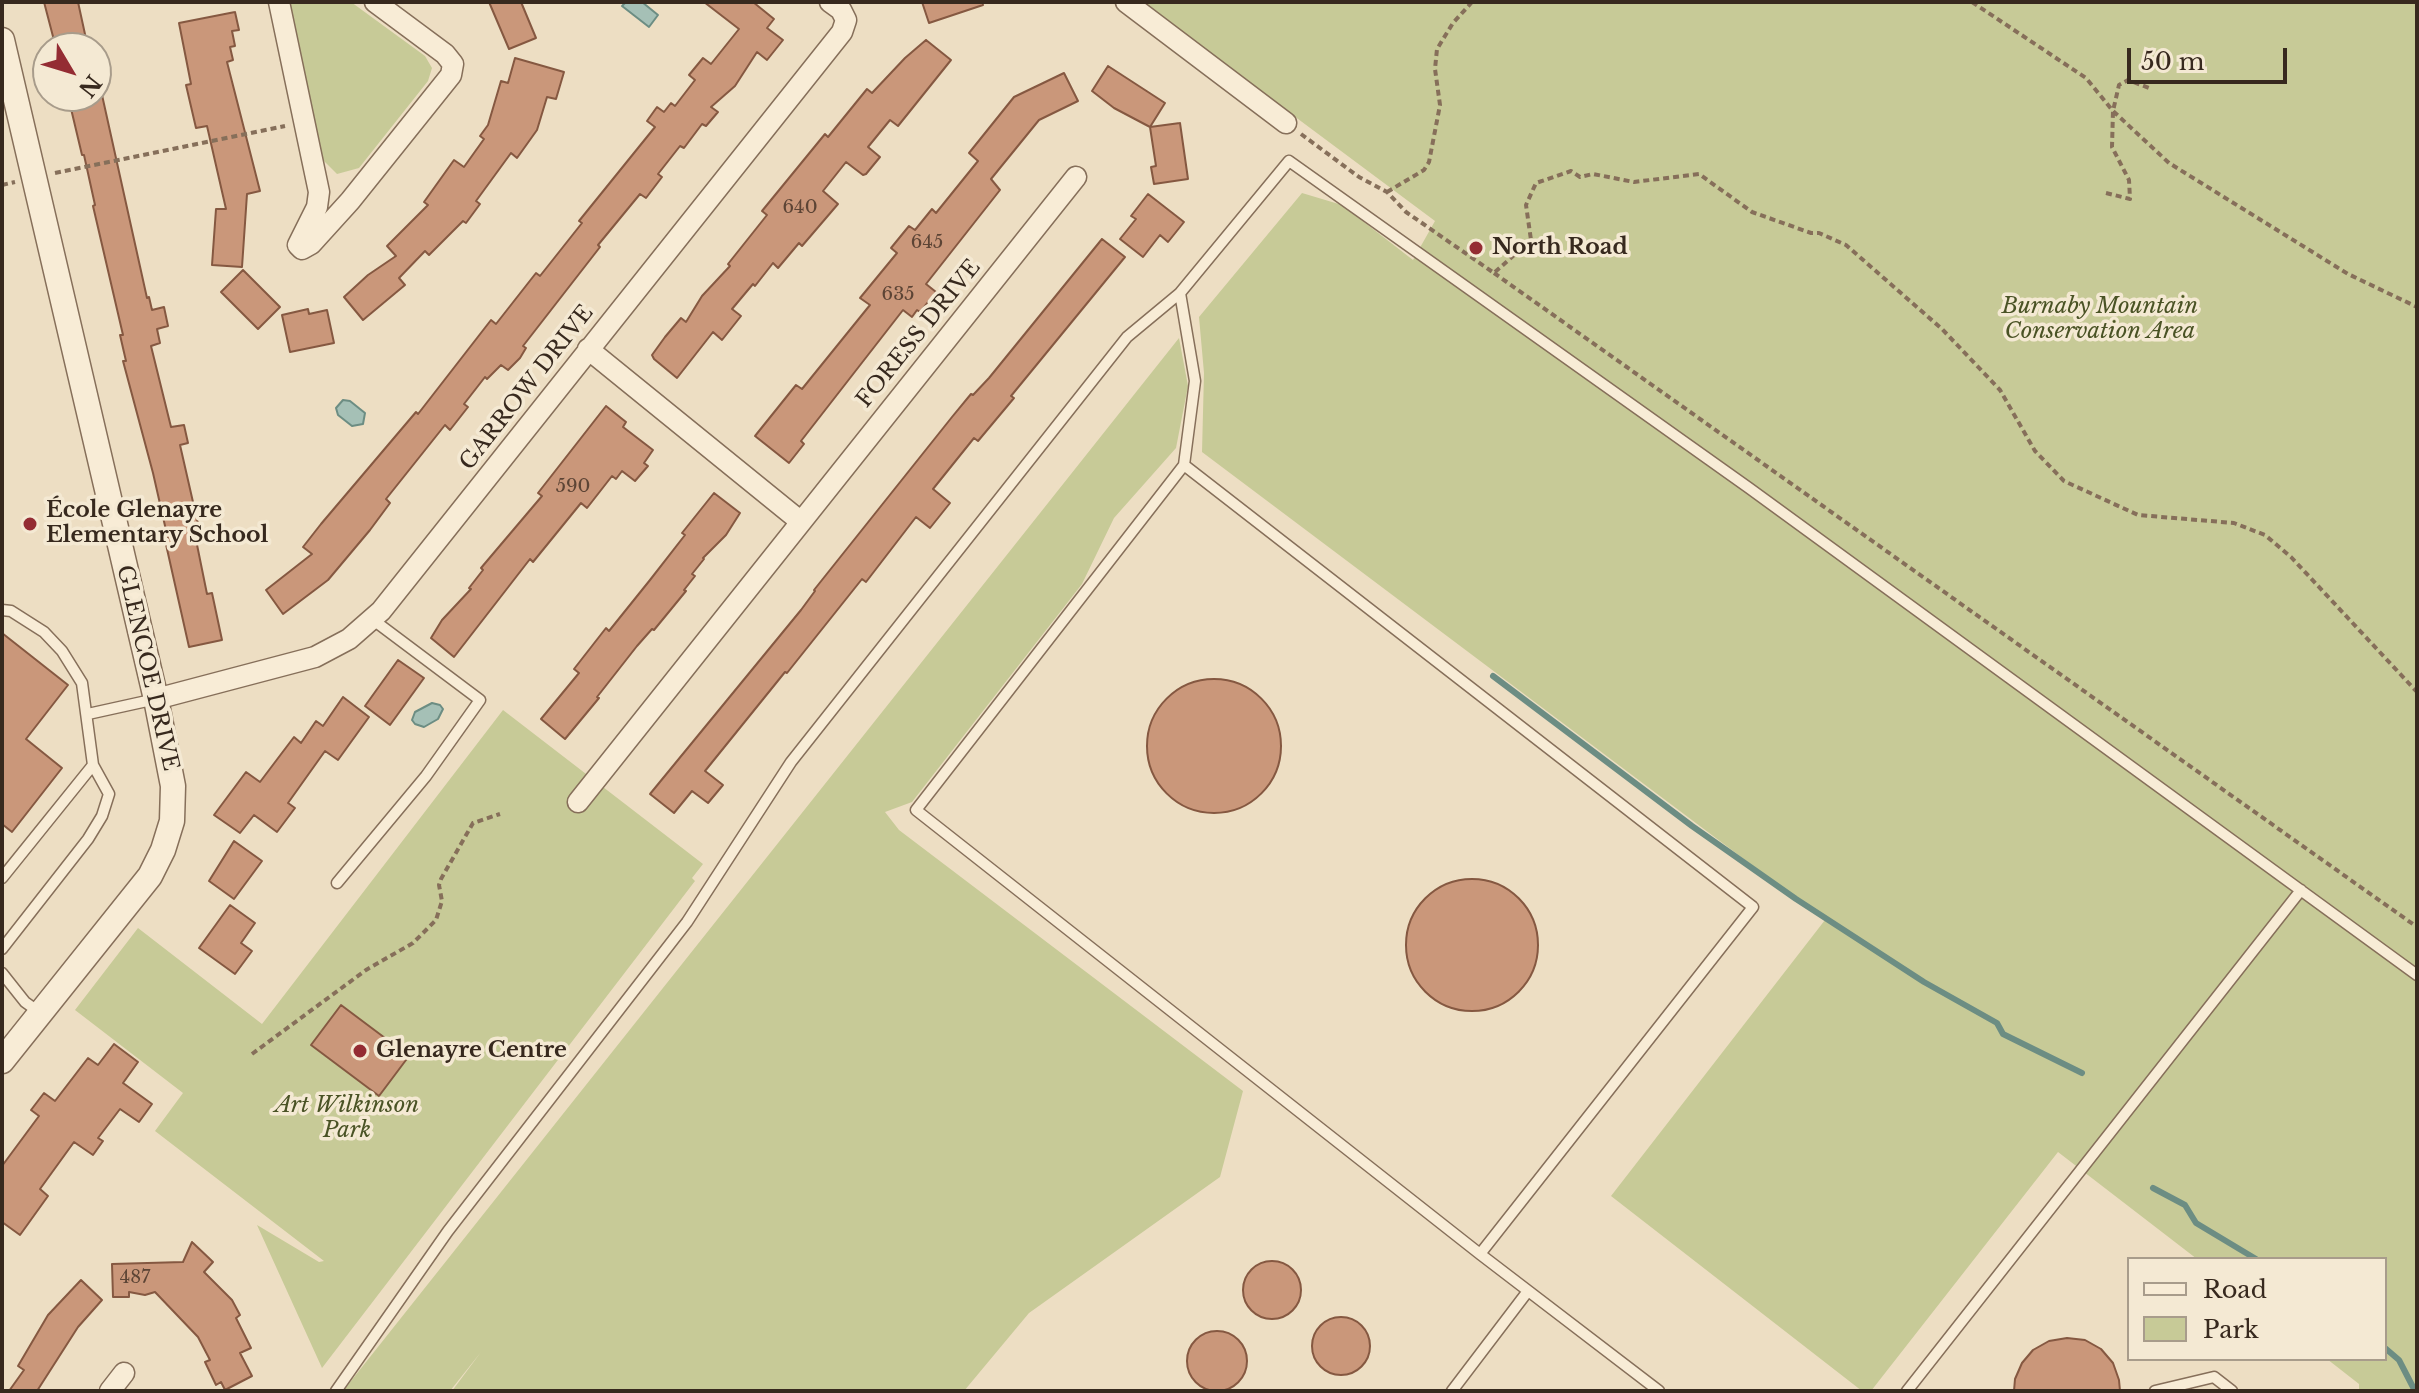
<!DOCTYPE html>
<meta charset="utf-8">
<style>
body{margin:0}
#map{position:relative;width:2419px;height:1393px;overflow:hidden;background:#eddec3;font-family:"Libre Baskerville",serif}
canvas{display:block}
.frame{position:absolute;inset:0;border:4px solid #37291e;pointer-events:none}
.legend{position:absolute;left:2127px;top:1257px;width:260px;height:104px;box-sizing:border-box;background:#f4e9d3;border:2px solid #a89c8b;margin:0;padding:10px 14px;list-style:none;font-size:24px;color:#37291e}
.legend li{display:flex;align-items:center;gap:16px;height:40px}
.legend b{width:40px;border:2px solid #a89c8b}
.north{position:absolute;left:32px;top:32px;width:80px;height:80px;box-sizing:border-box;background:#f4e9d3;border:2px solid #a89c8b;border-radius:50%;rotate:128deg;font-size:22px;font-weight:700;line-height:32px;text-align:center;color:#37291e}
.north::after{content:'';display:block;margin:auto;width:28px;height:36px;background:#942c33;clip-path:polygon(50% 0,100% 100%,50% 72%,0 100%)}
.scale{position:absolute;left:2127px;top:48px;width:160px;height:36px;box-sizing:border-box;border:4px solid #37291e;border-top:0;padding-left:10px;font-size:24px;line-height:28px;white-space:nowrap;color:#37291e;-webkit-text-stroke:6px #f4e9d3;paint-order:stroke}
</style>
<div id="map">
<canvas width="2419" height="1393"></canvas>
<div class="frame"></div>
<ul class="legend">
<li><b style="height:10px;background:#f8ecd6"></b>Road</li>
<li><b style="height:22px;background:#c7ca97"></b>Park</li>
</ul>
<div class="north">N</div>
<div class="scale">50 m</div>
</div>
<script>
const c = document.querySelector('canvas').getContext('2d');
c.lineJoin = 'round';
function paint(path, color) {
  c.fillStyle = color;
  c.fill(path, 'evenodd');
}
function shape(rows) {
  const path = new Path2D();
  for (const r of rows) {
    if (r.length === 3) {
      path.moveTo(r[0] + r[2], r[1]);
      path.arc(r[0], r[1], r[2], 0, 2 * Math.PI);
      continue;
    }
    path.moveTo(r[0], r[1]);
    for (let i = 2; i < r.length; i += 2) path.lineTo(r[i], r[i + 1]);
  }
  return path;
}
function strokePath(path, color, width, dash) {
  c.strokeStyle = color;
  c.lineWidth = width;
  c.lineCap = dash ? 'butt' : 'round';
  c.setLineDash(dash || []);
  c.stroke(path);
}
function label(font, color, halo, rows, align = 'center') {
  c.font = font + ' "Libre Baskerville",serif';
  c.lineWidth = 7;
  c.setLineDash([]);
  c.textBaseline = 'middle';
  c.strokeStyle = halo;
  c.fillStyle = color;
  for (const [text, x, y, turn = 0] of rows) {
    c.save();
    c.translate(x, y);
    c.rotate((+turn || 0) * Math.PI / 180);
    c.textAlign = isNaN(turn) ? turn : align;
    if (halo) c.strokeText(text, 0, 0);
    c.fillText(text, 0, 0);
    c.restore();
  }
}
const green = shape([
 [287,2,351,2,425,56,432,68,428,81,359,168,337,174,320,157],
 [1141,2,2417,2,2417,1391,2359,1391,2359,1384,2327,1359,2385,1359,2385,1259,2197,1259,2058,1152,1871,1391,1862,1391,1611,1196,1825,920,1202,452,1204,373,1199,317,1302,193,1342,205,1413,260,1435,221],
 [1179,338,1188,386,1176,448,1114,518,1082,584,912,802,885,812,899,830,1243,1091,1220,1177,1029,1313,964,1391,452,1391,481,1352,450,1391,343,1391],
 [503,710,703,864,692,878,695,881,322,1368,257,1225,319,1262,324,1261,155,1131,183,1093,75,1010,138,928,262,1024]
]);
const water = shape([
 [626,2,642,2,658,15,649,27,622,6,626,2],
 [343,400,350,401,365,413,363,424,352,426,338,415,336,408,343,400],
 [432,703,440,705,443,709,438,719,424,727,415,724,412,720,415,712,432,703]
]);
const stream = shape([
 [1493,676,1692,826,1796,899,1924,982,1997,1023,2003,1034,2082,1073],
 [2153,1188,2185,1205,2196,1223,2256,1259],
 [2385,1348,2399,1360,2415,1391]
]);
const building = shape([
 [44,2,78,2,88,48,56,48,44,2],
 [489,2,521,2,536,38,509,49,489,2],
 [704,2,753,2,774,19,767,28,783,40,767,60,757,52,735,86,711,107,718,112,706,126,702,124,684,148,680,146,658,174,662,177,646,198,640,194,598,245,600,247,523,346,526,348,520,358,508,370,501,365,487,379,485,377,464,404,468,407,450,430,445,425,386,499,390,503,370,530,328,580,283,614,266,590,312,554,303,547,321,524,416,412,418,414,491,320,496,324,536,273,540,276,582,223,579,221,655,127,647,121,657,107,664,112,671,103,675,106,695,80,689,75,703,58,711,64,739,29,704,2],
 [922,2,982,2,983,5,929,23,922,2],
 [235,12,239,30,232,31,235,46,230,47,233,60,227,62,260,191,247,194,242,267,212,265,216,209,226,209,207,126,196,128,186,85,191,84,179,23,235,12],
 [926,40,951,60,898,126,890,120,868,147,880,157,866,174,863,175,846,162,823,191,838,204,802,246,799,243,778,268,773,263,755,286,753,284,732,309,741,316,722,340,713,332,677,378,654,359,652,355,665,337,681,318,686,322,702,296,730,266,728,264,767,215,762,211,825,134,828,137,867,89,872,93,905,58,926,40],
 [515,58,564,72,556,99,547,97,537,130,517,158,511,153,476,201,480,204,466,223,463,221,429,255,425,251,399,278,405,285,363,320,344,297,368,275,396,256,387,246,428,205,424,202,454,160,464,167,484,139,480,136,488,125,501,81,508,83,515,58],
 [1108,66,1165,103,1150,127,1114,108,1092,91,1108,66],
 [1064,73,1078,101,1039,120,991,179,1000,190,926,284,936,292,920,312,917,310,912,317,903,310,801,441,804,444,789,463,755,436,796,385,802,389,870,305,860,298,897,253,891,248,909,226,915,230,932,209,936,213,978,161,969,153,1014,97,1064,73],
 [102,95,147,298,149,297,152,310,164,307,168,326,157,329,160,343,151,346,171,427,184,425,188,443,180,445,198,524,193,525,207,594,212,593,222,640,189,647,165,540,168,539,153,473,123,361,126,361,120,335,123,335,93,206,95,205,84,155,82,155,68,96,102,95],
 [1180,123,1188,179,1154,184,1151,167,1156,166,1150,127,1180,123],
 [1148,194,1184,222,1168,242,1160,235,1143,257,1120,239,1136,219,1131,216,1148,194],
 [1102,239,1125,257,1011,396,1014,398,978,441,974,438,933,489,950,503,930,528,916,517,866,582,862,579,787,673,785,672,705,771,723,785,708,803,692,791,674,813,650,794,801,610,815,591,814,590,952,417,971,394,973,395,989,378,1102,239],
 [243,270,280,307,258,329,221,292,243,270],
 [308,309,309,314,327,310,334,343,290,352,282,315,308,309],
 [606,406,626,422,623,427,653,450,644,463,648,466,635,481,622,471,616,479,612,476,587,508,581,503,533,562,530,559,454,657,431,638,442,620,471,589,469,588,483,570,481,568,542,496,538,493,606,406],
 [714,493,740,513,726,535,703,558,704,559,692,574,695,576,684,590,686,591,654,630,652,629,637,646,597,697,599,698,565,739,541,719,579,673,574,669,606,628,609,631,650,580,685,535,682,533,714,493],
 [2,633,68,685,26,739,62,768,12,832,2,824,2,633],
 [398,660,424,678,390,725,365,706,398,660],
 [1214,746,67],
 [343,697,369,717,338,760,325,751,288,803,295,808,277,832,254,815,240,833,214,815,246,772,260,782,294,737,301,743,316,721,323,726,343,697],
 [234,841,262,861,234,899,209,881,234,841],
 [1472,945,66],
 [230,905,255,923,241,943,252,951,235,974,199,948,230,905],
 [341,1005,409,1056,379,1096,311,1045,341,1005],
 [114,1044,138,1062,123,1083,152,1104,139,1122,120,1109,98,1138,103,1141,93,1155,74,1142,40,1189,48,1196,20,1235,2,1222,2,1166,39,1116,31,1110,44,1093,55,1101,88,1058,98,1065,114,1044],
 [192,1242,213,1262,204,1272,232,1300,240,1315,236,1318,251,1348,240,1353,252,1376,225,1390,221,1382,216,1385,205,1362,210,1360,198,1337,155,1292,145,1295,129,1292,129,1297,113,1297,112,1264,183,1262,192,1242],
 [1272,1290,29],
 [81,1280,102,1300,78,1327,37,1391,9,1391,24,1370,18,1366,48,1315,81,1280],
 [1341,1346,29],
 [1217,1361,30],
 [2067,1338,2085,1340,2101,1349,2113,1363,2119,1380,2120,1391,2014,1391,2015,1379,2022,1363,2033,1350,2049,1341,2067,1338]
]);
const path = shape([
 [1972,2,2086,78,2113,111,2169,163,2348,274,2417,307],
 [1301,134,1359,177,1387,192,1406,212,1494,273,1531,240,1526,205,1536,183,1571,171,1580,177,1593,174,1634,182,1699,174,1752,212,1811,233,1819,233,1846,245,1942,329,2000,390,2035,451,2064,481,2138,515,2234,523,2265,535,2291,557,2417,692],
 [55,173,285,126],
 [2,185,15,182],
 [1387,192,1424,170,1429,162,1440,105,1435,69,1437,49,1453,23,1472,2],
 [2106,193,2130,199,2129,180,2112,147,2113,111,2119,85,2128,80,2149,88],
 [1494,273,2417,927],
 [252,1054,366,970,413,943,436,920,442,901,439,885,441,879,473,823,500,814]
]);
const service = shape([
 [1184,465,916,810,1480,1254,1659,1391],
 [2,610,11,611,44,632,62,651,82,683,93,765,2,878],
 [88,714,156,699],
 [337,883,426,776,480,700,372,619],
 [2,949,88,839,102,816,109,794,93,765],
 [2,973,25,1002,39,1012],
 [1480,1254,1753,907,1184,465,1195,381,1180,293,1289,161,1749,488,2417,975],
 [336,1391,448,1231,687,922,791,762,1127,337,1180,293],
 [1452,1391,1528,1291],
 [1907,1391,2301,890],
 [2155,1391,2214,1377,2232,1391]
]);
const minor = shape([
 [279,2,319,192,317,207,298,245,302,249,311,244,350,201,451,75,453,64,445,54,375,2],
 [1126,2,1286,123],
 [588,349,800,521],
 [156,699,315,657,349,639,381,611,842,32,846,20,841,10,830,2],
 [578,802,1076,177],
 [110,1391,124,1373]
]);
const tertiary = shape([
 [2,40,156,699,173,786,172,821,163,850,150,876,2,1061]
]);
const markers = [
 [1476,248,8,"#942c33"],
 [30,524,8,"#942c33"],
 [360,1051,8,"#942c33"]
];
const numberNames = [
 ["640",800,208],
 ["645",927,243],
 ["635",898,295],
 ["590",573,487],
 ["487",135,1278]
];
const poiNames = [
 ["North Road",1492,248],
 ["École Glenayre",46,511],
 ["Elementary School",46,536],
 ["Glenayre Centre",376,1051]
];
const parkNames = [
 ["Burnaby Mountain",2100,307],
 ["Conservation Area",2100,332],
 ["Art Wilkinson",347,1106],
 ["Park",347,1131]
];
const streetNames = [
 ["FORESS DRIVE",919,334,-51],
 ["GARROW DRIVE",527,388,-52],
 ["GLENCOE DRIVE",147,668,77]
];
paint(green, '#c7ca97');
paint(water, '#a5c0b6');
strokePath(water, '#6c8d83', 2);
strokePath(stream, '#6c8d83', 6);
paint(building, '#ca977a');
strokePath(building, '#855841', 2);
strokePath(service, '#866f5a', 13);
strokePath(minor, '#866f5a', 23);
strokePath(tertiary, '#866f5a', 27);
strokePath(path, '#866f5a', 4, [6, 4]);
strokePath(service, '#f8ecd6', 10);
strokePath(minor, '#f8ecd6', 20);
strokePath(tertiary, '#f8ecd6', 24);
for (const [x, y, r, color] of markers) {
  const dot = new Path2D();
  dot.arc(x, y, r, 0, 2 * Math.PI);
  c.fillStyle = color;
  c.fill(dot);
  strokePath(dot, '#f4e9d3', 3);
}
label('18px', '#5c4435', null, numberNames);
label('bold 22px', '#37291e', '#f4e9d3', poiNames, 'left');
label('italic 22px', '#4a5325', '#f4e9d3', parkNames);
label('22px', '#37291e', '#f4e9d3', streetNames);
</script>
